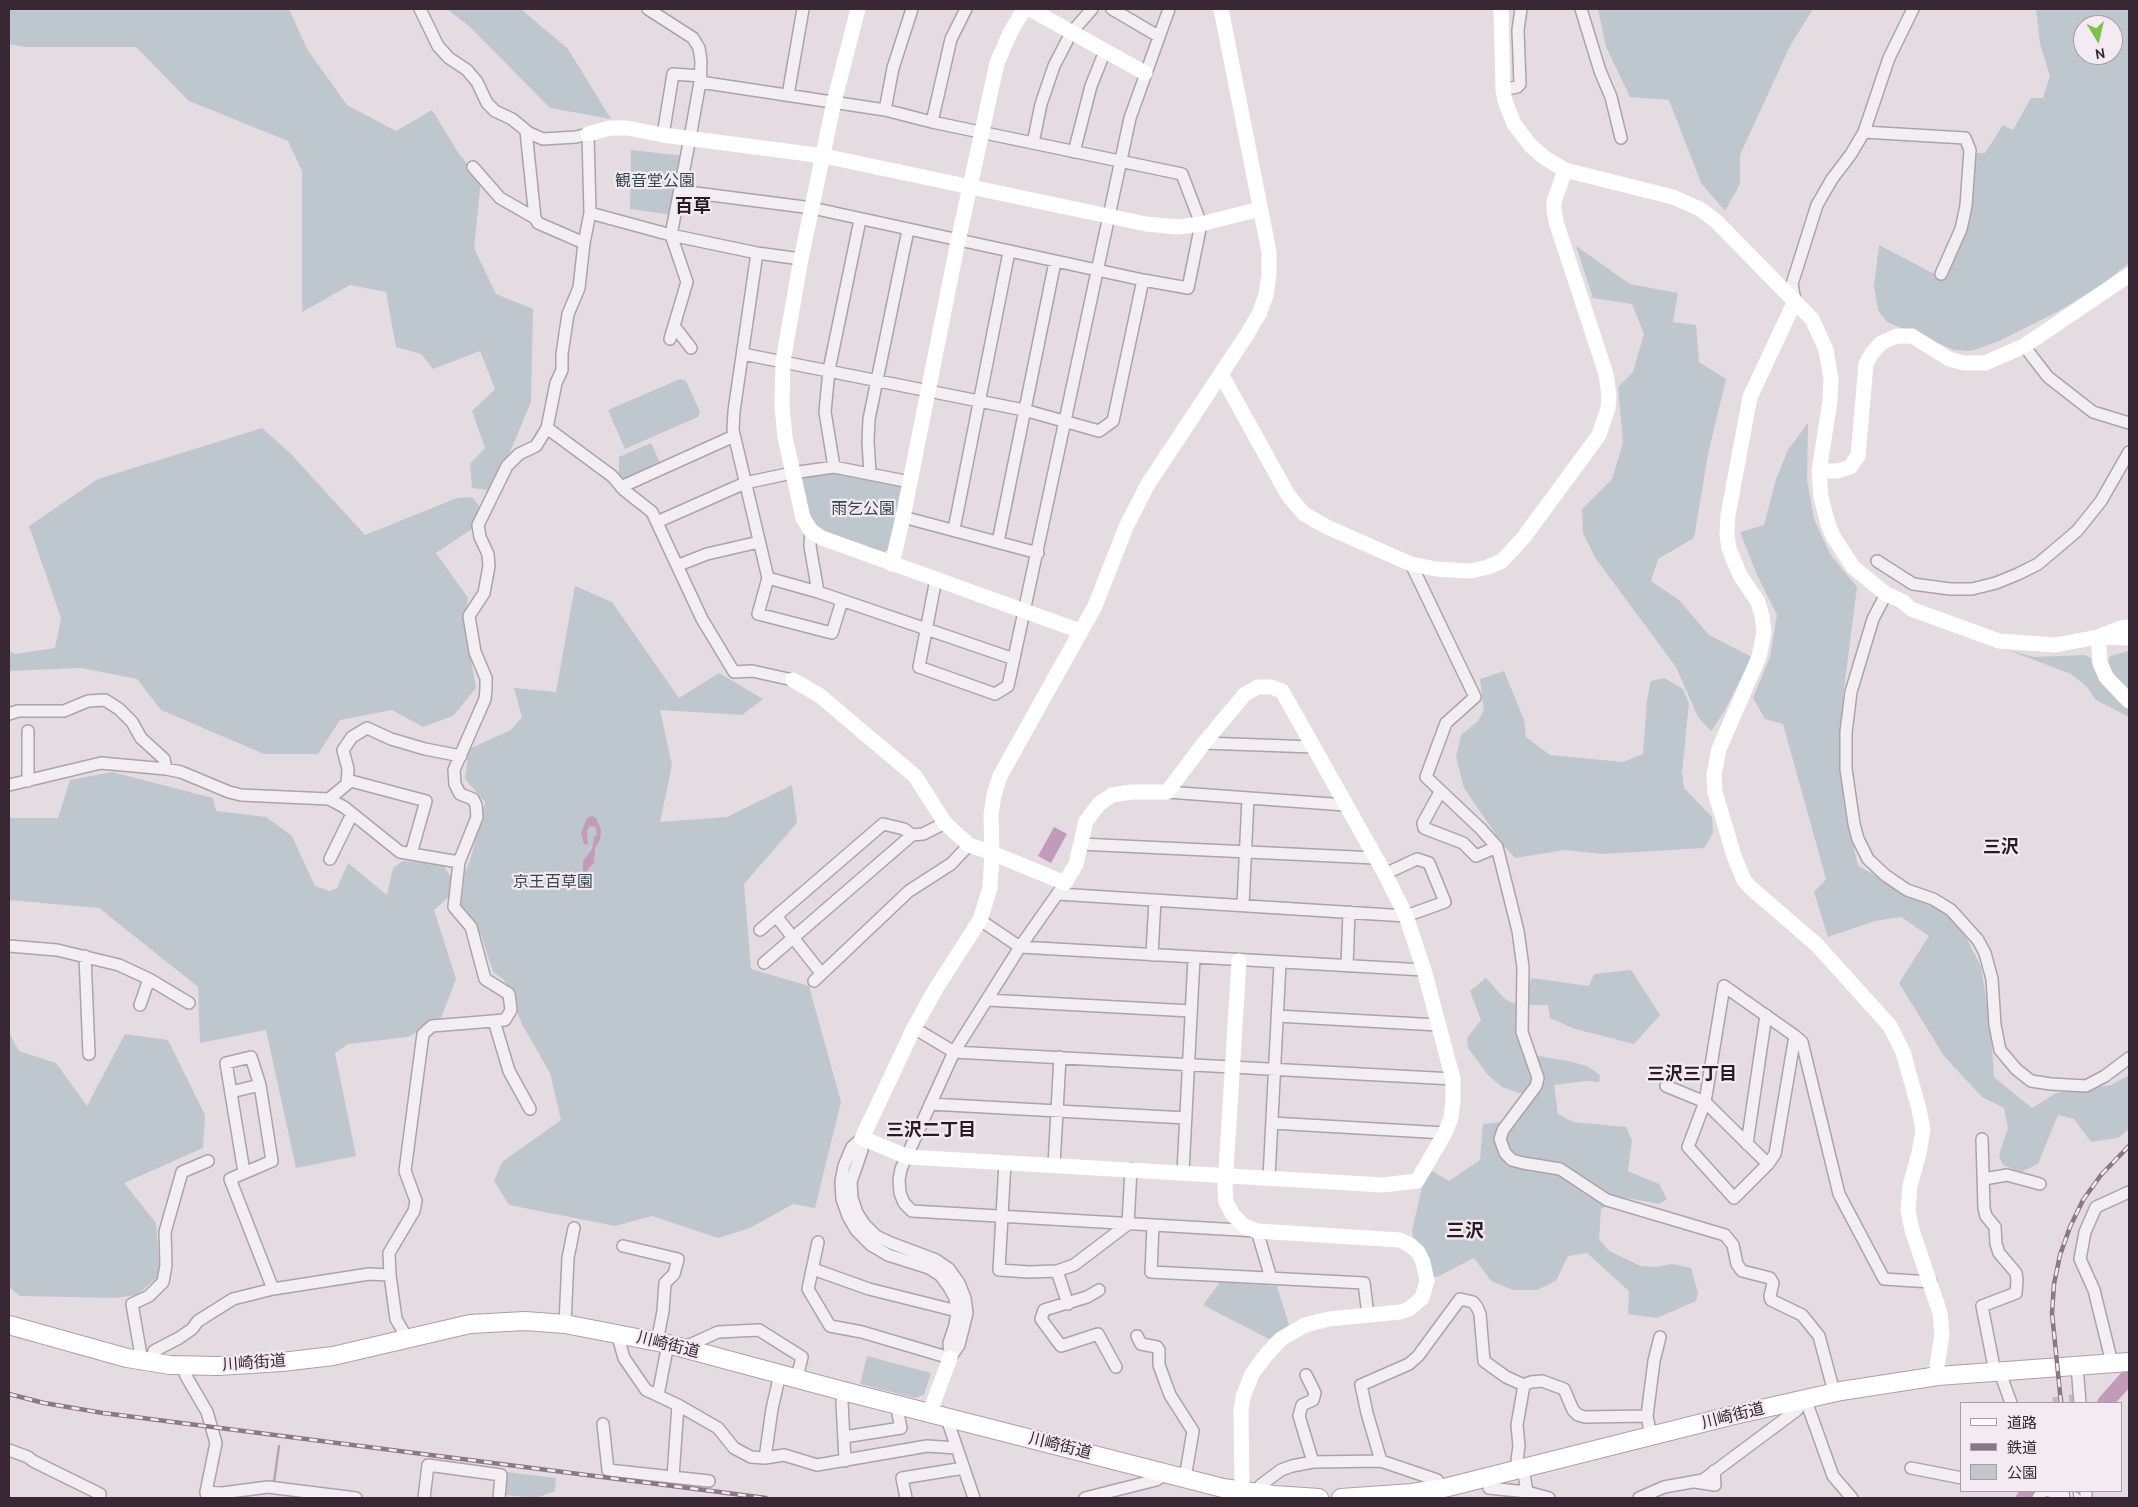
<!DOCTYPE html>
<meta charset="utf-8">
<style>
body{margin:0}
#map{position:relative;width:2138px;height:1507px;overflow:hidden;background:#e5dce2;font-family:Cabin,"Noto Sans JP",sans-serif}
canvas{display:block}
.frame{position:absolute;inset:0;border:10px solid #392734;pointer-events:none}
.legend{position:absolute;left:1960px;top:1402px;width:162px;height:90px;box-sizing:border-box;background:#f3ebf1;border:1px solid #a99da5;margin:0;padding:6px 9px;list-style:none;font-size:15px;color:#392734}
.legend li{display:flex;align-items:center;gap:10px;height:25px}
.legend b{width:25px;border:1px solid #a99da5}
.north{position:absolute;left:2073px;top:15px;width:50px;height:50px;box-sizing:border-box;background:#f3ebf1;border:1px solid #a99da5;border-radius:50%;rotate:171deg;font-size:14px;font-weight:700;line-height:20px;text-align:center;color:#392734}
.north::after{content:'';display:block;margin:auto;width:18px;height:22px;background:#81bf4c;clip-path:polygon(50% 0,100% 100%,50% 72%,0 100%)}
</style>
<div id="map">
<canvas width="2138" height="1507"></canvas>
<div class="frame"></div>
<ul class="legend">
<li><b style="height:6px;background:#fff"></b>道路</li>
<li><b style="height:6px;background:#8c7786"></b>鉄道</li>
<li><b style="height:14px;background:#bec7ce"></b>公園</li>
</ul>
<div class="north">N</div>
</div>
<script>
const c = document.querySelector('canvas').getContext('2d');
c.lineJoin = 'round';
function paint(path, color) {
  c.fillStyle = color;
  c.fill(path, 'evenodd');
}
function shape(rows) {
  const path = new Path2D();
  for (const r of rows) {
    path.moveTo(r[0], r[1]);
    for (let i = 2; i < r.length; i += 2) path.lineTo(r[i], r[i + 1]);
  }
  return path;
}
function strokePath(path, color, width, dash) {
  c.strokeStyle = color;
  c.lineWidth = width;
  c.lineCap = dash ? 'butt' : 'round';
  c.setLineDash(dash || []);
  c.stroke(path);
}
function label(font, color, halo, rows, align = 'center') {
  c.font = font + ' Cabin,"Noto Sans JP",sans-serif';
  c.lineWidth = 4.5;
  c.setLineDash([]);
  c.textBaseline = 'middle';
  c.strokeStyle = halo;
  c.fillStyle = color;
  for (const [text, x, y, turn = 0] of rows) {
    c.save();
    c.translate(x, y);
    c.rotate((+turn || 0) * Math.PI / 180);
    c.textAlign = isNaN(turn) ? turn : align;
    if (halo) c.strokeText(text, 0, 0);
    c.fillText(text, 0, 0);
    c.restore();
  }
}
const green = shape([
 [9,9,289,9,307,49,347,105,396,131,432,110,459,154,481,180,474,248,496,294,533,309,531,402,500,476,488,490,472,488,470,464,485,448,472,411,495,389,480,351,433,369,421,354,396,347,386,292,350,285,302,312,302,171,288,141,189,101,136,47,25,47,9,44],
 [447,9,521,9,568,49,611,119,550,108,470,27],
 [1598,9,1813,9,1790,46,1740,155,1740,184,1725,211,1701,183,1669,100,1630,97,1606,47],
 [2036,9,2129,9,2129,263,2103,284,2059,311,1997,342,1971,351,1954,350,1887,322,1878,310,1874,286,1879,245,1938,276,1967,213,1977,153,1985,153,2003,125,2013,130,2031,98,2043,98,2050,76,2040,44],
 [2083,25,2113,25,2113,55,2083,55],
 [631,150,685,156,673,215,630,209],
 [1576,246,1630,284,1678,293,1673,322,1696,325,1699,362,1726,379,1708,454,1694,538,1658,559,1651,581,1679,600,1709,635,1752,657,1724,712,1711,731,1698,717,1676,667,1596,559,1583,533,1582,509,1612,479,1623,443,1618,387,1633,372,1644,334,1632,304,1593,298],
 [680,379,686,381,700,412,698,417,625,449,608,410],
 [1808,423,1807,480,1814,519,1830,554,1857,587,1843,697,1843,800,1858,866,1940,909,1962,930,1981,966,1991,1032,1994,1077,2032,1108,2056,1093,2111,1085,2129,1075,2129,1129,2118,1138,2091,1142,2074,1119,2058,1115,2038,1164,2021,1172,2003,1165,1999,1155,2008,1128,2004,1108,1982,1097,1944,1056,1899,983,1929,936,1901,917,1875,921,1828,937,1814,892,1826,879,1783,724,1765,719,1753,698,1770,657,1777,615,1757,575,1740,532,1764,525,1776,479,1788,450],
 [262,428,291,454,365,535,457,498,472,497,479,506,472,529,436,553,468,598,465,625,476,688,453,716,423,727,392,710,340,720,318,754,264,754,161,710,137,679,81,668,9,671,9,651,15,654,55,648,61,618,29,526,98,479],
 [651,443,661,465,622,480,619,476,619,457],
 [831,471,899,483,902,489,889,550,884,552,824,531,815,523,809,513,800,479,805,475],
 [575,586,612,602,679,698,719,673,763,699,742,715,660,710,672,765,660,822,727,817,792,785,797,823,744,884,751,969,809,986,841,1102,815,1208,793,1204,750,1228,718,1238,652,1216,615,1226,509,1205,494,1181,502,1162,561,1120,550,1073,522,1024,504,980,493,972,481,935,461,907,465,872,470,861,485,802,465,779,469,749,511,730,522,717,514,688,556,692],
 [2008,650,2035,657,2085,655,2091,658,2093,668,2102,682,2117,700,2129,707,2129,717,2096,700,2087,687,2071,674],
 [2129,651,2129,690,2116,677,2107,664,2110,656],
 [1504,671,1524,720,1526,737,1550,755,1623,762,1643,754,1647,700,1651,681,1664,678,1683,689,1689,703,1682,772,1684,788,1712,817,1713,833,1704,848,1602,854,1565,850,1515,858,1503,845,1464,788,1456,757,1461,735,1478,721,1484,710,1480,679],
 [112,772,213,798,216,811,266,817,292,836,315,886,330,891,337,888,348,863,387,895,393,868,403,861,443,864,458,889,434,910,456,979,441,1018,408,1037,348,1044,335,1053,356,1156,296,1168,266,1030,200,1043,198,987,99,908,9,900,9,818,58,818,70,780],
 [1631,970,1660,1015,1634,1044,1575,1029,1550,1018,1548,1005,1528,1005,1518,1014,1519,1045,1526,1054,1568,1061,1587,1066,1600,1075,1599,1082,1586,1081,1554,1085,1558,1114,1573,1122,1626,1127,1632,1140,1628,1171,1659,1184,1667,1199,1660,1204,1621,1197,1601,1209,1599,1239,1609,1251,1641,1266,1655,1267,1672,1264,1691,1268,1698,1293,1696,1301,1657,1318,1628,1314,1629,1291,1587,1253,1568,1256,1556,1281,1537,1290,1513,1290,1491,1281,1474,1258,1437,1277,1420,1274,1412,1231,1423,1183,1432,1171,1449,1181,1480,1160,1483,1124,1518,1120,1534,1098,1502,1087,1488,1075,1468,1048,1467,1038,1481,1020,1470,991,1486,978,1505,999,1514,1004,1530,986,1531,978,1589,986,1594,974],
 [9,1033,19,1051,56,1063,87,1106,125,1034,168,1040,205,1115,203,1148,124,1183,156,1223,160,1275,137,1295,116,1298,20,1296,9,1287],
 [1220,1282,1277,1286,1289,1325,1269,1339,1203,1305],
 [867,1356,931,1373,924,1395,915,1398,860,1384],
 [507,1472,556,1478,555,1491,536,1498,505,1495]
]);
const water = shape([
 [592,816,596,818,601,830,600,840,595,848,594,863,588,869,587,874,583,871,583,861,592,849,594,837,597,835,596,827,590,826,587,831,588,845,584,844,581,833,587,818],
 [1054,827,1067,834,1051,863,1038,856]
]);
const stream = shape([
 [274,1482,279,1446]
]);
const river = shape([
 [2105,1403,2129,1376],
 [2024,1498,2030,1491]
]);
const streetTunnel = shape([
 [2053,1403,2073,1400]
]);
const street = shape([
 [648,9,693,38,699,48,701,61,700,82,690,138,671,235,687,282,670,339],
 [1112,9,1158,36],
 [1581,9,1600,71,1611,97,1621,138],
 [700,82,885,110,932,122,1182,174,1201,224,1188,288,1143,280,1113,421,1099,431,1024,410,743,354],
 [1503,90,1517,87,1520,84,1518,30,1521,9],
 [788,95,803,9],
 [885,110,893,68,912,9],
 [932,122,951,39,966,9],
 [526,131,535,218,538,223,584,243],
 [1864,132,1965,138,1970,150,1966,206,1961,229,1941,274],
 [663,135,673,74,701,76],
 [1033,143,1041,104,1054,66,1071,33,1092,9],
 [1074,152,1091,86,1105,51],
 [473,167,500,198,535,218],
 [680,191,812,208,1143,280],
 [590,213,671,235,757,253,801,259],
 [757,253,734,411,733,430,768,578,758,614,832,633,842,601],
 [1795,301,1792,284,1817,205,1832,179,1851,154,1864,132,1889,58,1913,9],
 [674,326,691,348],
 [2024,346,2048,377,2093,412,2129,423],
 [547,428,612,476,624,490,652,512,702,619,734,672,752,671,793,680],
 [834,467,825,412,829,370,860,220],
 [870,473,868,442,869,419,908,230],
 [621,487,734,436],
 [903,517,1038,553],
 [657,522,745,483,792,473,834,467,910,482],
 [954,529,1009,252],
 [811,531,810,546,818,592],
 [998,542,1055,262],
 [1877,561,1913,584,1950,589,1972,589,1996,583,2018,574,2038,564,2077,531,2101,501,2129,452],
 [1411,564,1475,697,1446,723,1426,777,1481,829,1497,847,1518,931,1523,967,1522,1032,1538,1078,1536,1086,1503,1130,1500,1139,1505,1153,1512,1160,1523,1163,1560,1169,1607,1200,1725,1235,1733,1245,1737,1264,1742,1271,1770,1278,1773,1283,1770,1296,1771,1300,1802,1315,1819,1336,1834,1392],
 [679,565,707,554,759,542],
 [768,578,818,592,1014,659],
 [936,579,919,667,995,694,1008,686,1130,118,1169,9],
 [1886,594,1873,619,1851,692,1846,732,1846,769,1854,824,1858,839,1868,859,1885,875,1907,890,1933,899,1951,910,1978,940,1985,953,1992,979,1995,1025,2000,1050,2016,1069,2031,1081,2051,1084,2086,1086,2105,1076,2129,1058],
 [9,714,18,711,64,711,88,701,105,700,119,709,132,722,141,738,164,759,166,769],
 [1204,743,1314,747],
 [28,781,28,731],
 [347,784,351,781,426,801,411,854],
 [9,785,101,763,166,769,181,772,229,792,241,795,329,799,344,807,400,852,459,862],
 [1167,792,1345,805],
 [1440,792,1423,823,1424,828,1463,843,1476,856,1497,847],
 [329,799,347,784,348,769,343,750,352,737,367,728,391,739,425,749,461,756],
 [1080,844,1375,858],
 [330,859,352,814],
 [1065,883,1020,947,954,1052,901,1169,899,1180,900,1193,904,1203,912,1211,1257,1231,1271,1278],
 [1058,894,1406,916,1445,902,1429,863,1417,859,1385,874],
 [1243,905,1248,798],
 [776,916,821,973],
 [980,920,1020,947,1424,970],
 [760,930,883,824,904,829,912,835],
 [9,946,57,950,119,965,149,979,189,1003],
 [1152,955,1155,900],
 [85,956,89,1054],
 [764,963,912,835,923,834,945,823],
 [1347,966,1349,912],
 [814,981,909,891,951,864,969,845],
 [1724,986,1795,1036,1775,1154,1768,1164,1734,1198,1688,1147,1705,1102,1724,986],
 [987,1000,1191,1011],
 [140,1005,149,979],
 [1277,1016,1438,1025],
 [494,1021,509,1071,530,1109],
 [914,1028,954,1052,1453,1079],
 [1795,1036,1802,1042,1839,1194,1884,1279,1931,1282],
 [1666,1086,1705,1102,1768,1164],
 [231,1092,260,1085],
 [930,1104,1186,1118],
 [1272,1123,1445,1133],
 [862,1138,852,1147,844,1166,841,1181,842,1199,848,1216,856,1230,871,1245,888,1255,929,1268,940,1275,949,1287,955,1298,957,1311,955,1325,949,1343,950,1358],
 [862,1138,862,1150,851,1182,852,1198,857,1213,865,1225,876,1236,891,1243,936,1260,949,1269,959,1283,965,1298,967,1313,959,1345,950,1358],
 [1982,1139,1984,1208,1986,1216,1995,1227,1996,1244,1999,1253,2016,1273,2017,1280,2016,1293,1982,1306,1994,1367,2002,1378,2011,1403],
 [1747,1144,1766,1015],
 [1005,1162,999,1270,1029,1272,1057,1271,1074,1265,1128,1224,1131,1169],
 [1054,1165,1060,1057],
 [244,1172,226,1063,251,1057,260,1085,272,1161,230,1179,273,1289],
 [1183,1172,1194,958],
 [1269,1178,1280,963],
 [1984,1179,2007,1175,2040,1184],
 [1153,1226,1151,1272,1364,1283,1368,1315],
 [818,1242,808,1289,830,1326,862,1332,950,1358],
 [623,1246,678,1259,674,1274,665,1283,663,1311,657,1342],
 [813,1269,869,1289,957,1311],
 [1057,1271,1068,1304],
 [1099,1290,1087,1297,1044,1310,1041,1319,1061,1346,1098,1334,1116,1367],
 [565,1324,568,1258,574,1228],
 [617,1333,624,1358,646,1390,678,1405,673,1477],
 [1137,1336,1141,1344,1157,1347,1159,1350,1159,1365,1170,1395,1193,1431,1185,1478],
 [407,1338,396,1319,390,1275,389,1253,414,1211,416,1201,405,1171,423,1034,432,1026,505,1020,511,1010,509,994,485,979,471,927,454,907,459,862,477,817,476,805,473,799,460,794,455,784,454,770,485,699,486,689,486,678,475,652,469,616,484,593,489,566,488,554,480,537,478,525,507,466,519,454,536,446,547,428,556,383,562,370,562,354,568,314,579,288,584,243,590,213,588,134,576,137,543,139,529,133,512,119,495,111,487,103,477,82,467,70,449,58,438,46,420,9],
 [683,1348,718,1332,759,1330,802,1357,797,1378],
 [142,1361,132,1304,149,1296,163,1282,166,1265,165,1232,182,1172,208,1161],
 [151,1363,154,1351,179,1338,192,1329,198,1321,233,1299,273,1289,369,1274,390,1275],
 [2112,1363,2094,1290,2080,1259,2085,1232,2096,1207,2129,1192],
 [183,1365,186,1376,207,1412,216,1443,206,1492,207,1498],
 [2077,1366,2080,1403],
 [1306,1375,1315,1393,1313,1400,1302,1405,1299,1416,1313,1462],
 [1524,1385,1531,1382,1542,1381,1564,1389,1573,1410,1578,1415,1585,1417,1647,1416,1651,1436],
 [843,1391,842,1402,845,1461],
 [658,1395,668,1344],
 [1805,1398,1833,1476,1852,1498],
 [678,1405,718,1428,734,1448,751,1457,765,1458,784,1455,817,1465,927,1446,957,1448],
 [946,1416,974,1498],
 [1647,1416,1654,1361,1660,1337],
 [603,1424,608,1470,709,1481],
 [844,1437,901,1428,898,1414,901,1405],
 [9,1450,28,1457,33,1461,100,1494,100,1498],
 [765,1458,772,1409,780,1374],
 [1381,1461,1367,1413,1361,1385,1409,1364,1418,1356,1460,1299,1473,1302,1477,1307,1480,1314,1484,1361,1506,1377,1524,1385,1517,1425,1519,1446,1517,1460,1523,1468,1528,1498],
 [1911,1468,1962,1478],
 [1695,1482,1715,1485,1714,1471],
 [1489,1488,1527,1492,1549,1498],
 [2049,1491,2075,1498],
 [2086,1491,2086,1498],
 [206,1492,222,1493,268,1487,356,1498],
 [1255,1493,1261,1485,1281,1470,1292,1466,1313,1462,1381,1461,1437,1480,1444,1488],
 [424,1498,428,1465,501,1475,499,1498],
 [906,1498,902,1478,964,1468],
 [1085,1498,1156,1480,1167,1473],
 [1639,1498,1664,1487,1703,1480,1797,1410,1805,1398],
 [2038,1498,2043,1491]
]);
const secondary = shape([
 [858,9,834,102,801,259,783,361,782,406,785,437,803,518,811,531,822,538,1080,631],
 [1030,9,1145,73],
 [1501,9,1503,90,1505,101,1514,124,1531,146,1545,158,1565,170,1673,197,1700,209,1716,221,1812,319,1826,350,1831,379,1830,401,1819,471,1821,497,1828,524,1833,536,1853,567,1886,594,1902,601,1911,609,1999,641,2055,645,2098,637,2100,662,2106,677,2129,701],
 [588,134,610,128,627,128,663,135,824,156,1146,224,1178,227,1201,224,1260,209],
 [1795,301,1750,397,1728,515,1727,535,1729,549,1740,575,1758,602,1762,616,1764,632,1759,657,1719,749,1714,775,1715,792,1734,856,1744,880,1751,888,1817,945,1890,1026,1903,1052,1919,1109,1923,1130,1919,1153,1910,1186,1908,1210,1912,1230,1940,1313,1942,1334,1937,1366,1938,1376],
 [1221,374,1288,495,1304,514,1327,527,1411,564,1436,569,1471,571,1488,567,1502,561,1524,537,1599,435,1608,408,1609,396,1606,374,1557,225,1554,211,1554,202,1565,170],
 [1819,471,1838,471,1850,467,1858,456,1866,364,1872,353,1881,343,1897,336,1912,336,1949,359,1964,363,1985,363,2024,346,2129,275],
 [892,564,903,517,958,241,997,63,1010,33,1024,9],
 [2129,627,2121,628,2098,637,2129,638],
 [793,680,819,695,915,776,945,823,969,845,992,853,1065,883,1076,864,1086,821,1099,804,1112,795,1131,792,1167,792,1204,743,1245,694,1258,687,1271,687,1282,691,1385,874,1406,916,1424,970,1453,1079,1453,1100,1451,1118,1445,1133,1417,1181,1383,1185,908,1157,862,1138,914,1028,935,990,980,920,990,888,992,853,991,815,994,795,1000,776,1095,606,1126,527,1148,484,1246,336,1259,314,1266,295,1269,275,1269,252,1221,9],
 [1239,961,1225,1186,1226,1202,1233,1215,1244,1226,1257,1231,1400,1240,1410,1245,1418,1252,1423,1262,1427,1281,1422,1298,1409,1309,1400,1312,1329,1319,1305,1325,1281,1339,1266,1355,1252,1374,1243,1397,1241,1411,1242,1491],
 [930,1412,950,1358]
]);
const primary = shape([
 [9,1325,127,1358,170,1365,218,1366,282,1362,333,1356,470,1324,525,1321,565,1324,668,1344,843,1391,1223,1488,1274,1495,1319,1498],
 [1341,1498,1412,1493,1444,1488,1730,1416,1841,1391,1938,1376,2129,1362]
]);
const rail = shape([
 [9,1394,44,1403,103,1413,766,1498],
 [2061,1403,2052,1313,2054,1284,2060,1255,2070,1227,2083,1200,2101,1175,2129,1146],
 [2071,1491,2072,1498]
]);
const parkNames = [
 ["観音堂公園",655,181],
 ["雨乞公園",863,509],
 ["京王百草園",553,882]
];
const streetNames = [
 ["川崎街道",668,1345,14],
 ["川崎街道",254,1363,-4],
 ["川崎街道",1733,1416,-14],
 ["川崎街道",1060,1446,14]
];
const neighbourhoodNames = [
 ["百草",693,207],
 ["三沢",2001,848],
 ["三沢三丁目",1692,1075],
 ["三沢二丁目",931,1131]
];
const quarterNames = [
 ["三沢",1465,1231]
];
paint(green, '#bec7ce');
paint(water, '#c29aba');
strokePath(stream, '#c29aba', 2.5);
strokePath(river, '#c29aba', 16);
strokePath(streetTunnel, '#c3b8bf', 11, [11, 5.5]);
strokePath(street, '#aea2aa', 14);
strokePath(primary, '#af9daa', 20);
strokePath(street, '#f3eef2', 11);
strokePath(secondary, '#fff', 15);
strokePath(primary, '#fff', 18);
strokePath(rail, '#8c7786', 4.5);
strokePath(rail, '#f3ebf1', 2.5, [8]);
label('16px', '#364554', '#f3ebf1', parkNames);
label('16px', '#392734', '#f3ebf1', streetNames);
label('bold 18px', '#2a1a24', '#f3ebf1', neighbourhoodNames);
label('bold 19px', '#2a1a24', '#f3ebf1', quarterNames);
</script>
